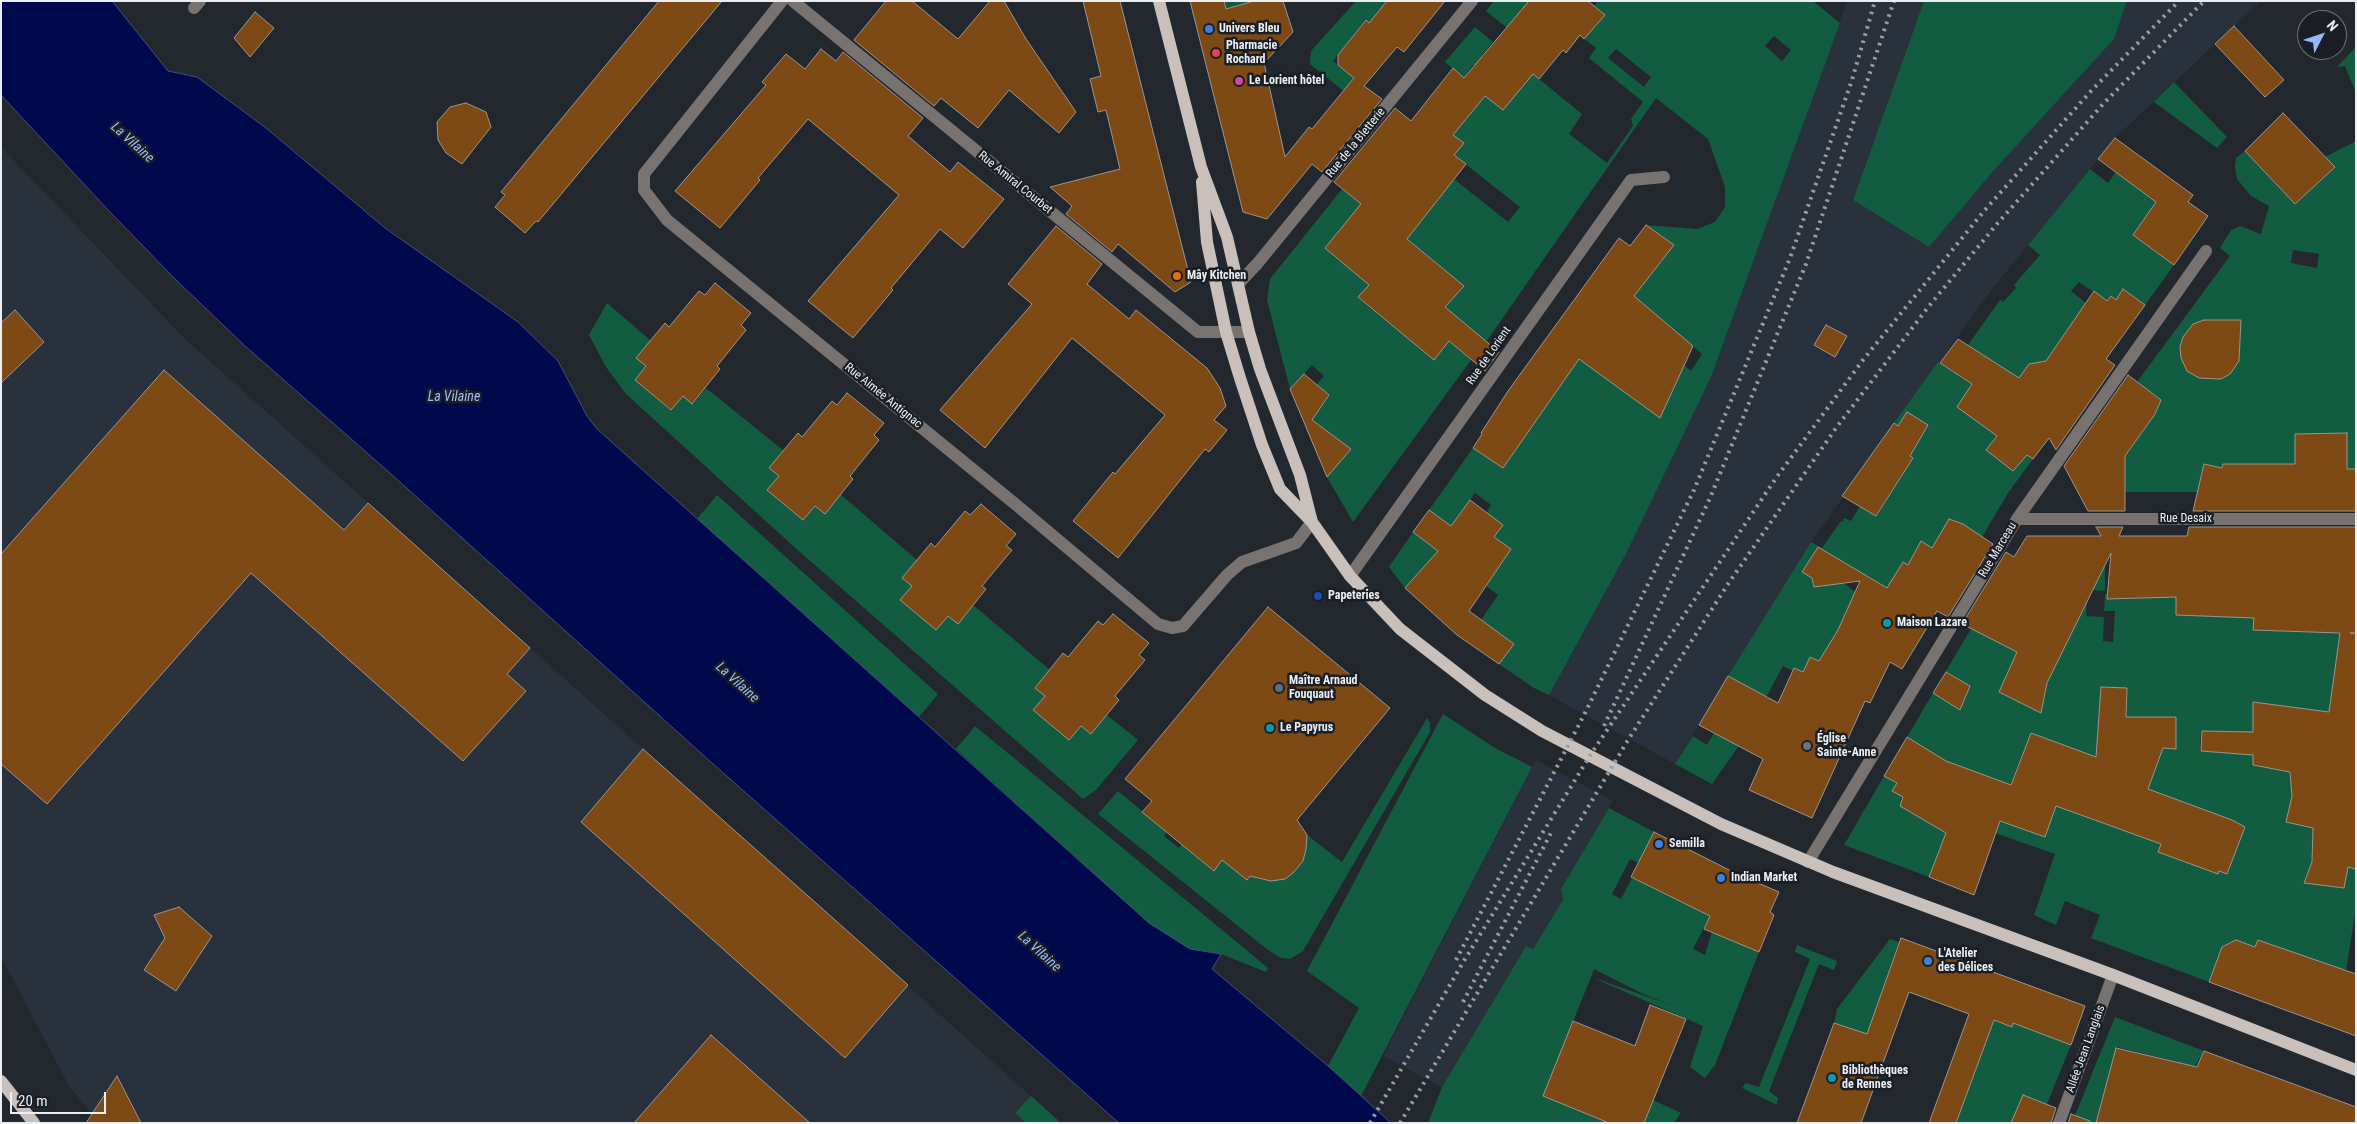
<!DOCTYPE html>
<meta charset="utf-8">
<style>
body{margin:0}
#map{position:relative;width:2357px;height:1124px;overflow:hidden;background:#23282e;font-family:"Roboto Condensed",sans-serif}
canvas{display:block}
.frame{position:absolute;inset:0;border:2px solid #ebeff3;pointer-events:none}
.north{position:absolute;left:2297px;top:10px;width:50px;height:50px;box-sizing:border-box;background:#1a1e25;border:1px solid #6e7277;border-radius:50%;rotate:49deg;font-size:14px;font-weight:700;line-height:20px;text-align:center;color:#ebeff3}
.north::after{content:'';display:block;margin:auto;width:18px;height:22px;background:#99b5fd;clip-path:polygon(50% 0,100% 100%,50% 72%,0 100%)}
.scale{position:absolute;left:10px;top:1092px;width:96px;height:22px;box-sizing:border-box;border:2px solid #ebeff3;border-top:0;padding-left:6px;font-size:15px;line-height:18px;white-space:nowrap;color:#ebeff3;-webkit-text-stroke:4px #1a1e25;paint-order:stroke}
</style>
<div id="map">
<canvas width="2357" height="1124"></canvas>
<div class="frame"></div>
<div class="north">N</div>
<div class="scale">20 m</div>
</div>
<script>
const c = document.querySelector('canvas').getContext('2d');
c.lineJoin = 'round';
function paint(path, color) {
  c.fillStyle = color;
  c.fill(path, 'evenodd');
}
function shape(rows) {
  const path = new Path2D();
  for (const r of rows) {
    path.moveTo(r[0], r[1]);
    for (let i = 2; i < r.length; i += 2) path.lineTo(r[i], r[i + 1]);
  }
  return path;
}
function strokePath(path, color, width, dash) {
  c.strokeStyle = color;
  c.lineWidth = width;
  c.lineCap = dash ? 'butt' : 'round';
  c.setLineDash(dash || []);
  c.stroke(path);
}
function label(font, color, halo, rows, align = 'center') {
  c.font = font + ' "Roboto Condensed",sans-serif';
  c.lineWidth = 5;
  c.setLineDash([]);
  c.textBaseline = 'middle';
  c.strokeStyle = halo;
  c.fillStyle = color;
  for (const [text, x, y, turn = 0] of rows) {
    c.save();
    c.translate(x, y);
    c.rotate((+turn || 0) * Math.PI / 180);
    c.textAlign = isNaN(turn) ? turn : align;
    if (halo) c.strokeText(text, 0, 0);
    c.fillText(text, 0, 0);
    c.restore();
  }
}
const built = shape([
 [1847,1,1924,1,1853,200,1929,247,1996,168,2114,39,2127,1,2261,1,2115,138,1989,293,1811,542,1675,764,1549,695,1626,554,1711,377],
 [1,147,185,339,1061,1123,97,1123,92,1114,69,1086,1,957],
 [1536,760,1613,801,1561,889,1563,900,1533,949,1525,947,1442,1087,1383,1056]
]);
const green = shape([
 [1224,1,1254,1,1226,9],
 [1356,1,1401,1,1391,13,1383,6,1369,23,1365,20,1333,61,1371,92,1361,105,1310,64,1311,51],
 [1494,1,1529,1,1512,32,1486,11],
 [1598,1,1813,1,1840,23,1711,377,1626,554,1549,695,1534,688,1499,664,1514,644,1481,620,1498,595,1486,586,1510,549,1494,537,1502,525,1486,513,1491,505,1475,493,1451,526,1484,550,1425,566,1405,588,1389,567,1413,532,1434,548,1450,526,1429,510,1473,448,1503,468,1646,257,1658,266,1674,246,1645,225,1697,229,1715,222,1725,207,1725,187,1708,139,1656,98,1486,342,1445,307,1464,286,1410,241,1408,242,1349,219,1325,248,1369,285,1358,298,1434,359,1449,341,1471,360,1353,522,1327,477,1337,439,1319,460,1306,428,1329,396,1316,385,1324,376,1312,365,1290,389,1267,300,1270,279,1342,189,1406,240,1454,179,1508,222,1520,207,1454,155,1453,135,1485,96,1533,74,1582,114,1569,134,1607,163,1633,126,1631,119,1643,102,1589,58,1596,48,1568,26,1594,28,1605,15,1594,6],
 [1774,36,1791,50,1782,61,1765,46],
 [1616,49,1651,77,1644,87,1608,58],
 [1660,318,1702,354,1691,371,1670,353],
 [1924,1,2127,1,2114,39,1996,168,1929,247,1853,200],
 [1475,27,1493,42,1482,55,1482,62,1478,68,1473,65,1464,78,1445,62],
 [2356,47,2356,93,2345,66,2337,67],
 [2174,82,2227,137,2217,148,2154,102],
 [2356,141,2356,469,2347,469,2347,433,2295,434,2295,493,2275,464,2223,464,2222,468,2204,464,2197,492,2125,492,2125,475,2112,475,2134,444,2106,424,2156,412,2161,400,2137,382,2230,256,2220,248,2231,230,2240,226,2261,234,2269,206,2251,196,2237,179,2235,167,2236,158,2245,151,2295,204,2335,167,2325,157],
 [2293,250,2319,254,2317,268,2291,263],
 [2090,169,2108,183,2116,172,2156,202,2133,235,2174,265,2145,305,2123,289,2116,300,2111,296,2107,301,2079,282,2071,291,2086,303,2081,311,2120,340,2108,356,2080,336,2060,342,2041,368,2033,363,2029,364,2019,378,2014,413,1986,450,2013,470,2027,455,2033,459,2008,493,1982,537,1932,548,1921,542,1908,565,1903,562,1891,581,1938,609,1935,615,1849,566,1840,580,1860,596,1824,663,1810,657,1803,672,1794,668,1793,671,1783,666,1743,740,1712,784,1675,764,1693,736,1707,745,1714,733,1740,682,1728,676,1811,542,1822,548,1841,521,1843,522,1844,518,1851,521,1860,506,1877,516,1913,458,1908,455,1918,438,1894,423,1938,362,1954,373,1965,357,1986,371,1992,361,1968,345,2000,300,2003,302,2016,288,2014,285,2040,255,2028,245],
 [1962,371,1986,393,1958,376],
 [607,303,651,341,646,366,635,380,670,410,683,396,693,404,706,388,784,451,779,476,768,490,803,520,815,506,825,514,840,494,917,560,903,578,912,586,900,600,936,630,948,616,958,623,973,605,1050,670,1036,688,1045,696,1033,710,1069,740,1081,726,1091,734,1107,715,1138,740,1096,790,1083,799,792,545,626,394,606,367,589,335],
 [717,495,938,694,919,717,697,519],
 [2176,536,2176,615,2254,614,2254,630,2311,632,2350,599,2331,701,2356,735,2253,703,2253,765,2290,772,2292,796,2286,822,2313,828,2312,862,2304,883,2344,888,2348,867,2356,869,2356,907,2346,971,2325,963,2322,970,2245,943,2244,946,2231,942,2222,947,2209,982,2091,938,2100,915,2065,901,2056,925,2034,915,2055,854,1995,833,1992,844,1969,836,1941,847,1929,877,1844,845,1884,776,1897,783,1893,791,1903,797,1900,801,1902,803,1949,779,1907,737,1933,693,1960,709,1970,686,1946,671,1971,629,2018,651,1999,692,2017,701,2044,700,2051,665,2055,667,2072,633,2056,625,2105,560,2105,591,2088,590,2086,616,2104,617,2103,641,2113,642,2115,611,2104,611,2105,594,2126,595],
 [2101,687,2127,688,2126,724,2098,732],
 [2201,731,2230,732,2231,753,2200,751],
 [2031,733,2050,740,2057,803,2045,837,1996,819],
 [2142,804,2131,833,2080,815],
 [1443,714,1495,748,1532,767,1361,1096,1328,1066,1359,1008,1307,971],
 [1427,718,1430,723,1430,732,1303,951,1290,959,1281,958,1268,950,1098,814,1118,791,1167,832,1164,836,1179,848,1182,844,1213,871,1222,860,1247,880,1252,874,1285,879,1293,873,1303,861,1306,849,1307,835,1342,862],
 [975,726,1268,968,1266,972,1221,954,1190,949,1149,924,956,749],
 [1609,808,1654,832,1639,863,1630,859,1612,894,1621,899,1632,878,1710,916,1693,949,1705,955,1712,932,1759,952,1715,1065,1705,1078,1690,1067,1703,1026,1591,977,1543,1096,1609,1123,1428,1123,1442,1087,1526,946,1533,949,1563,900,1561,889],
 [1594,969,1643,994,1674,1006,1591,977],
 [1890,939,1899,942,1867,1034,1834,1023,1837,1009],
 [1797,945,1837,961,1834,970,1819,964,1769,1091,1778,1098,1777,1105,1742,1088,1746,1083,1759,1087,1810,959,1795,952],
 [2115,1017,2204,1051,2161,1123,2178,1062,2117,1047,2096,1123,2072,1123],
 [2015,1019,2071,1045,2047,1104,2023,1095,2017,1108,2040,1123,1956,1123,1994,1020,2012,1026],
 [1031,1096,1061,1123,1026,1123,1015,1113],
 [1653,1100,1681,1113,1674,1123,1644,1123]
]);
const water = shape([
 [1,1,112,1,168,71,197,77,266,128,385,228,518,322,558,361,587,416,597,429,1149,923,1190,949,1221,954,1212,969,1328,1066,1391,1123,1119,1123,712,763,390,473,245,346,176,280,110,212,1,95,1,1]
]);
const building = shape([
 [659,1,722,1,538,222,536,221,525,233,495,207,505,195,501,192,659,1],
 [886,1,912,1,958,39,990,1,1004,1,1026,39,1076,112,1059,133,1009,90,978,128,941,98,934,106,854,40,886,1],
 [1083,1,1120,1,1191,282,1175,292,1118,244,1112,252,1066,214,1072,206,1050,187,1120,169,1106,110,1098,112,1090,79,1101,76,1083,1],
 [1190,1,1224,1,1226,9,1254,1,1283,1,1293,32,1264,63,1285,157,1309,127,1312,129,1354,78,1338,65,1338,55,1366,20,1369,23,1387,1,1445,1,1404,52,1397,47,1364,86,1382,99,1322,172,1312,164,1267,219,1243,212,1190,1],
 [1529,1,1588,1,1605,15,1584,39,1580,35,1566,53,1563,50,1539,79,1533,74,1503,110,1485,96,1453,135,1464,143,1454,155,1466,164,1407,239,1464,286,1445,307,1499,352,1485,371,1449,341,1434,360,1358,297,1369,285,1325,248,1361,204,1334,182,1395,108,1411,121,1453,68,1464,78,1529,1],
 [255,12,274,28,250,57,234,38,255,12],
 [2234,26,2284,80,2265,97,2215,44,2234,26],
 [821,49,836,61,843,52,923,118,908,136,950,172,958,162,1004,199,963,248,940,229,891,288,893,290,853,338,808,301,899,195,808,119,758,178,760,180,720,228,675,191,766,85,762,82,786,54,805,69,821,49],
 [466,103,486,112,491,127,462,164,446,153,438,140,437,122,450,107,466,103],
 [2283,113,2335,167,2295,204,2245,151,2283,113],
 [2115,138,2193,195,2188,202,2208,216,2174,265,2133,235,2156,202,2098,159,2115,138],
 [1646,225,1674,245,1634,296,1693,346,1660,418,1579,359,1503,468,1473,448,1482,434,1481,433,1508,391,1619,238,1630,246,1646,225],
 [1056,226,1102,264,1087,284,1129,319,1136,310,1207,368,1220,388,1226,406,1214,420,1227,430,1209,452,1205,449,1118,558,1073,521,1113,472,1115,474,1165,415,1072,338,985,448,940,410,1032,304,1008,284,1056,226],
 [715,283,751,313,741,325,746,330,717,366,720,369,692,404,683,396,671,410,635,380,646,366,636,358,665,323,669,327,699,291,705,295,715,283],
 [2123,289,2145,305,2106,359,2115,365,2056,450,2049,438,2033,459,2027,455,2013,471,1986,450,1997,436,1957,407,1972,384,1940,363,1958,339,2019,378,2029,364,2046,361,2094,291,2107,301,2111,296,2116,300,2123,289],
 [15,310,44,342,1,383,1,323,15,310],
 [2204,320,2241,320,2239,361,2230,374,2221,379,2199,378,2187,371,2181,358,2180,347,2183,337,2193,324,2204,320],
 [1826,325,1847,336,1835,357,1814,345,1826,325],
 [164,370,344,530,368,503,530,648,507,674,526,691,463,761,251,573,47,804,1,764,1,554,164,370],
 [1304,374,1329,395,1312,420,1351,449,1327,477,1290,389,1304,374],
 [2128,375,2161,400,2155,414,2125,456,2125,511,2088,511,2064,466,2128,375],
 [847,393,884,423,874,435,879,440,850,476,853,479,825,514,815,506,803,520,767,490,779,476,769,468,798,433,802,437,832,401,837,405,847,393],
 [1907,412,1928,425,1910,456,1913,458,1876,516,1842,496,1894,423,1898,426,1907,412],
 [2347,433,2347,469,2356,469,2356,511,2193,511,2204,464,2222,468,2223,464,2295,464,2295,434,2347,433],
 [1470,500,1503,525,1494,537,1511,549,1469,611,1514,644,1499,664,1457,635,1405,588,1438,551,1413,532,1429,510,1451,526,1470,500],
 [981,504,1016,534,1006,546,1012,550,982,586,986,589,958,624,948,616,936,630,900,600,912,586,902,578,931,543,935,547,965,511,970,515,981,504],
 [1949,519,1963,524,1993,544,1948,617,1937,611,1902,669,1890,662,1870,703,1865,701,1812,818,1749,790,1763,759,1699,725,1728,676,1778,703,1794,668,1803,672,1810,657,1819,661,1838,630,1860,581,1814,587,1812,578,1802,572,1818,547,1887,588,1903,562,1908,565,1921,541,1932,548,1949,519],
 [2096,527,2123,527,2119,536,2187,536,2189,527,2356,527,2356,633,2350,633,2356,633,2356,869,2348,867,2344,888,2304,883,2312,862,2313,828,2286,822,2292,796,2290,772,2253,765,2253,755,2201,751,2202,731,2253,732,2253,702,2329,712,2340,633,2253,630,2254,618,2176,615,2176,597,2107,599,2111,553,2047,683,2041,713,1999,692,2017,652,1962,624,2006,552,2014,557,2027,536,2101,536,2096,527],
 [1268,607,1390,708,1297,820,1307,835,1306,849,1303,861,1293,873,1285,879,1271,881,1250,876,1247,880,1222,860,1214,871,1142,812,1152,801,1125,779,1268,607],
 [1113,614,1149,643,1139,655,1145,660,1115,696,1119,700,1091,734,1081,726,1069,740,1033,710,1045,696,1035,688,1063,653,1068,657,1098,621,1103,625,1113,614],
 [1946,672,1970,686,1960,710,1933,693,1946,672],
 [2101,687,2127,688,2126,717,2176,717,2176,749,2163,748,2148,789,2232,820,2245,827,2227,874,2219,871,2218,874,2158,852,2161,844,2056,806,2045,837,2000,821,1974,895,1929,877,1946,833,1900,806,1903,797,1892,791,1897,783,1884,776,1907,737,1946,761,2011,785,2031,733,2096,757,2101,687],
 [643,749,908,985,845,1058,581,822,643,749],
 [1654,832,1739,875,1779,892,1770,912,1774,915,1759,952,1704,929,1710,916,1631,877,1654,832],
 [179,907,212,936,176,991,144,970,165,938,154,915,179,907],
 [1901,938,2085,1006,2071,1045,2013,1023,2012,1027,1994,1020,1956,1123,1929,1123,1969,1014,1909,992,1861,1123,1797,1123,1834,1023,1867,1034,1901,938],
 [2236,940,2255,947,2258,940,2356,974,2356,1036,2209,982,2222,947,2236,940],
 [1650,1005,1686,1019,1644,1123,1609,1123,1543,1096,1573,1021,1635,1046,1650,1005],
 [711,1035,791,1106,810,1123,634,1123,711,1035],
 [2116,1048,2197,1067,2204,1051,2356,1107,2356,1123,2096,1123,2116,1048],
 [117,1076,141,1123,86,1123,117,1076],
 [2023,1095,2056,1108,2051,1123,2011,1123,2023,1095],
 [2071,1114,2090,1121,2090,1123,2068,1123,2071,1114]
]);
const minor = shape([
 [782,1,644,174,644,190,667,220,1014,503,1158,624,1172,628,1183,626,1227,575,1242,562,1296,543,1312,522],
 [793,1,1198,332,1249,332],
 [194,8,200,1],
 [1239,283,1257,264,1472,1],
 [2017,519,2356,519],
 [1350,576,1631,180,1664,177],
 [1808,862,2017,519,2206,251],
 [2059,1123,2113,975]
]);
const major = shape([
 [1159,1,1201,167,1227,237,1249,332,1260,369,1300,475,1312,522,1350,576,1400,629,1485,695,1542,731,1721,824,1833,872,2113,975,2356,1070],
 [1202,182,1207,242,1226,332,1240,378,1262,445,1280,489,1311,521],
 [1,1081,34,1123]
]);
const rail = shape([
 [1604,726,1710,498,1806,264,1894,1],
 [1456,960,1584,715,1694,490,1790,258,1852,80,1875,1],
 [1463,1002,1553,829],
 [1370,1123,1462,964,1591,754,1776,478,1863,360,1984,211,2091,91,2179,1],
 [1400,1123,1628,740,1728,584,1836,428,1929,306,1997,224,2104,103,2204,1]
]);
const markers = [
 [1209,29,5,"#3f7fe0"],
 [1216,53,5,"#e0444e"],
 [1239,81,5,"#d1479c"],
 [1177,276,5,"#e8710a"],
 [1318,596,5,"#1a4fb4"],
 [1887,623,5,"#0f9aa8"],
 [1279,688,5,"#5c6f8a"],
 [1270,728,5,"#0f9aa8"],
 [1807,746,5,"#6b7280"],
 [1659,844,5,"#3f7fe0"],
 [1721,878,5,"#3f7fe0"],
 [1928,961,5,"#3f7fe0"],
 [1832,1078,5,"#0f9aa8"]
];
const poiNames = [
 ["Univers Bleu",1219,29],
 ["Pharmacie",1226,46],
 ["Rochard",1226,60],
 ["Le Lorient hôtel",1249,81],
 ["Mây Kitchen",1187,276],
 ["Papeteries",1328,596],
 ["Maison Lazare",1897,623],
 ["Maître Arnaud",1289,681],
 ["Fouquaut",1289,695],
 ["Le Papyrus",1280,728],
 ["Église",1817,739],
 ["Sainte-Anne",1817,753],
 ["Semilla",1669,844],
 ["Indian Market",1731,878],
 ["L'Atelier",1938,954],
 ["des Délices",1938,968],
 ["Bibliothèques",1842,1071],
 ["de Rennes",1842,1085]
];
const streetNames = [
 ["Rue de la Bletterie",1356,143,-51],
 ["Rue Amiral Courbet",1015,183,39],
 ["Rue de Lorient",1489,356,-55],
 ["Rue Aimée Antignac",883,396,39],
 ["Rue Desaix",2186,519],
 ["Rue Marceau",1998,550,-59],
 ["Allée Jean Langlais",2086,1049,-70]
];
const waterNames = [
 ["La Vilaine",132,143,42],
 ["La Vilaine",454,397],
 ["La Vilaine",737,683,42],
 ["La Vilaine",1039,952,42]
];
paint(built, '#29313d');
paint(green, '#125d41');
paint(water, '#00094b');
strokePath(water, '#464e7d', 1);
paint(building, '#7d4a15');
strokePath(building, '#9d958e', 1);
strokePath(minor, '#787371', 12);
strokePath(major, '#c9c0bb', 12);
strokePath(rail, '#999ea2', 4, [2.5, 5]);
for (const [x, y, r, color] of markers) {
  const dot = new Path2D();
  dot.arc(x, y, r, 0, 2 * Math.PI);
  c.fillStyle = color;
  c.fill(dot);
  strokePath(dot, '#1a1e25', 2);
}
label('bold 12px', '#ebeff3', '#1a1e25', poiNames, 'left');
label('12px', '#ebeff3', '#1a1e25', streetNames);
label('italic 14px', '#a0bef8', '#1a1e25', waterNames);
</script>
